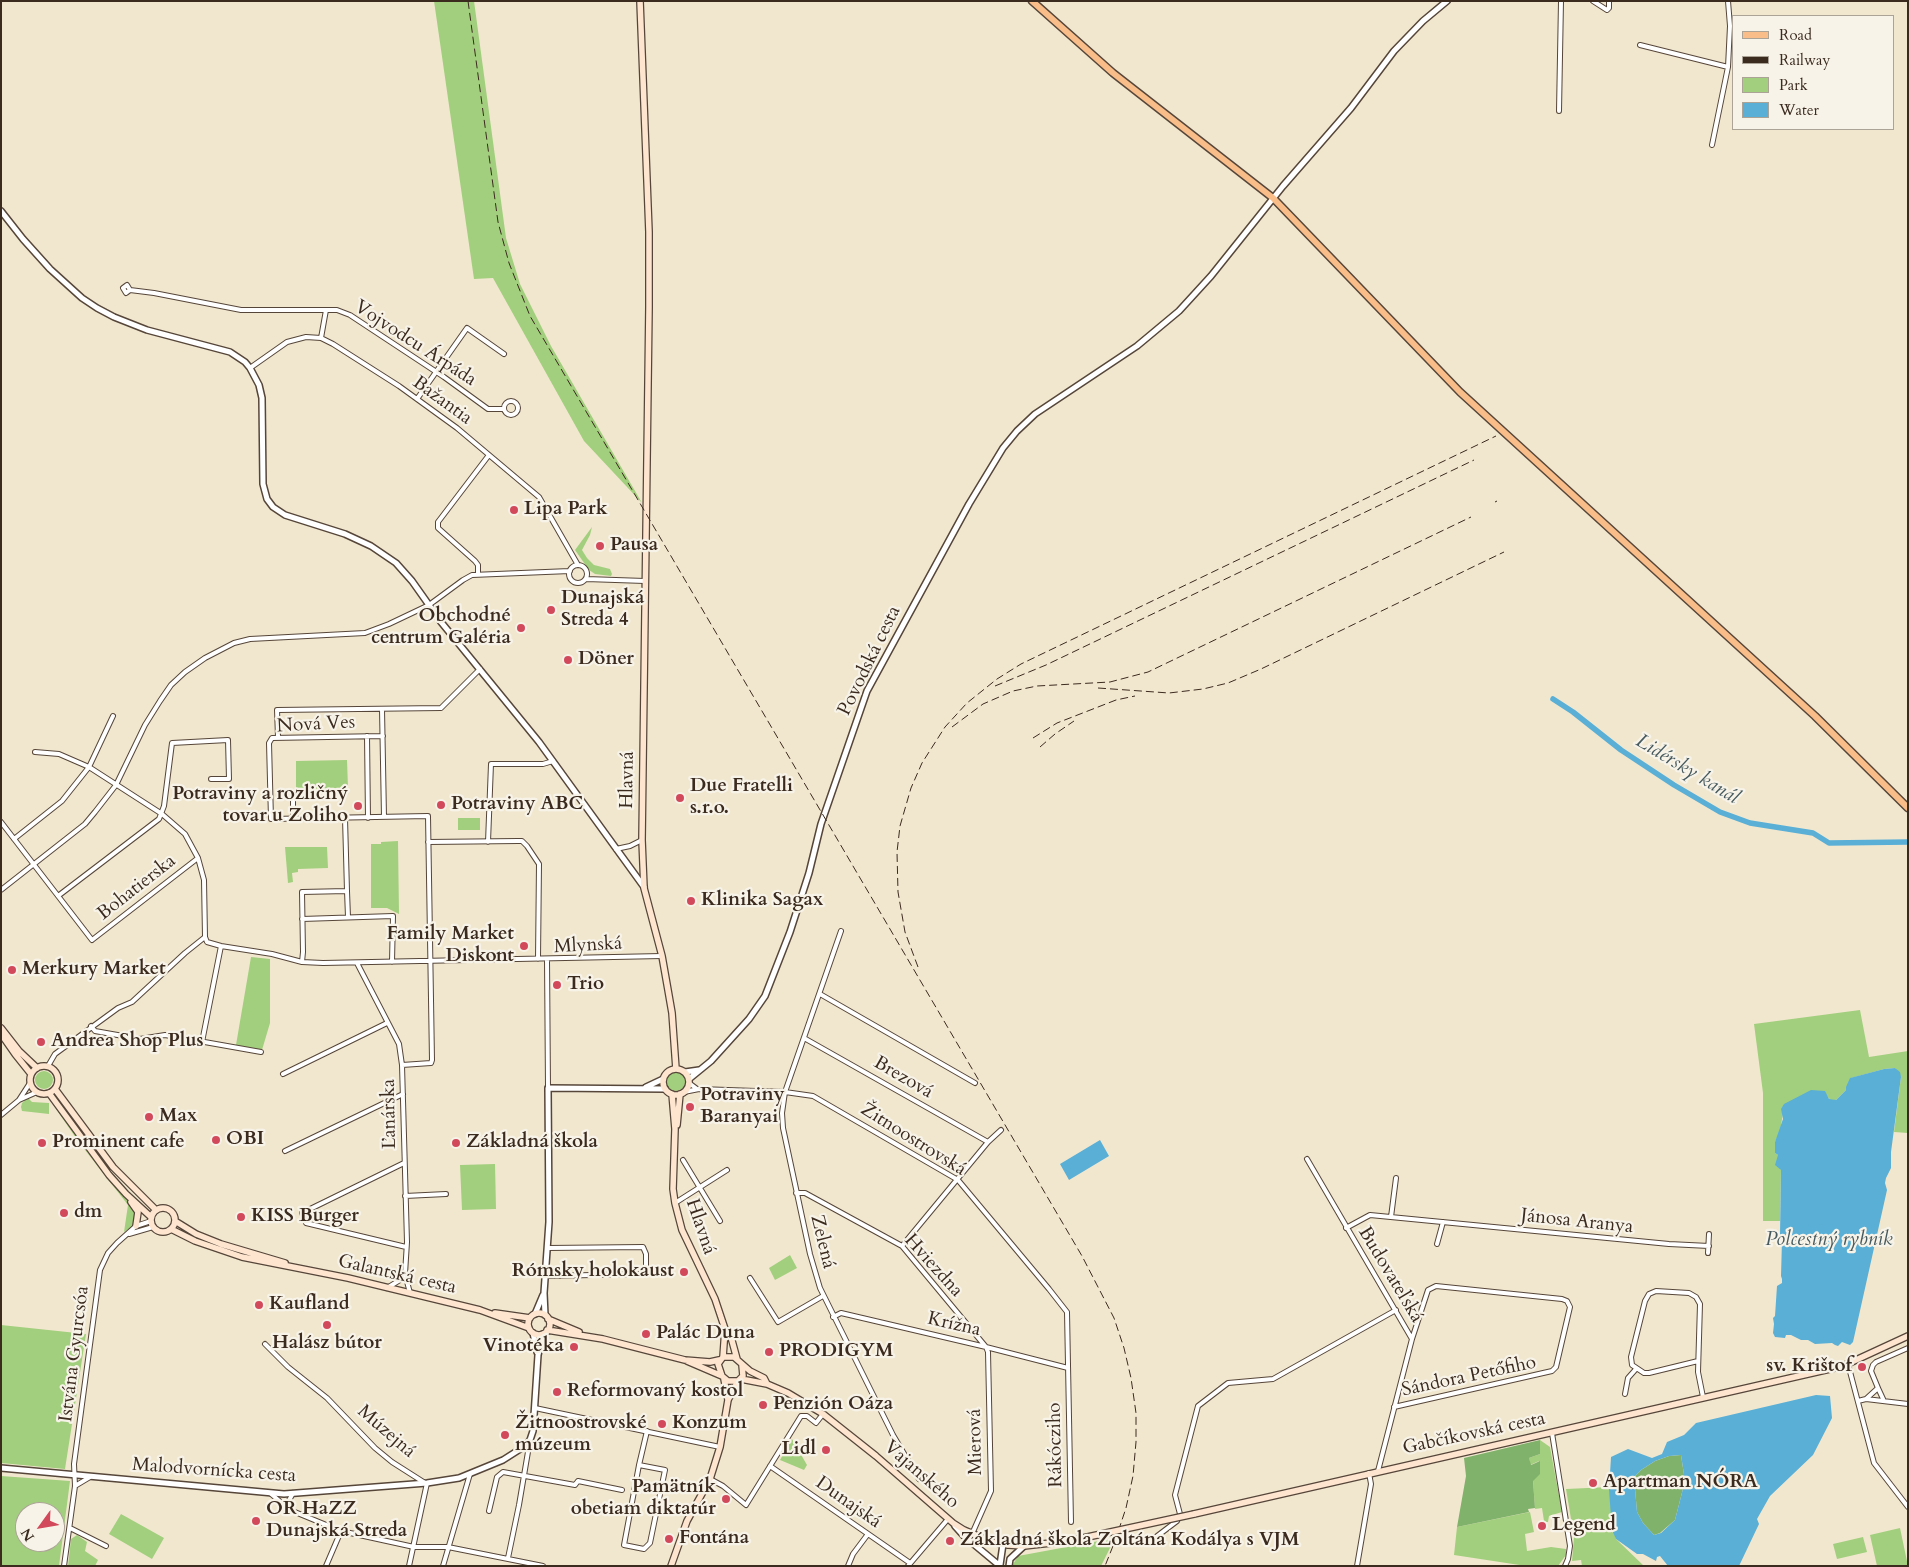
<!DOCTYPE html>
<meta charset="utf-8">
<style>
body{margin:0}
#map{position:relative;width:1909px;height:1567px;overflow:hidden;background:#f1e7cf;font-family:Cardo,serif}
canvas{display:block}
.frame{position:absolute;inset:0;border:2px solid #3b2a1e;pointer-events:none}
.legend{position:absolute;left:1732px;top:15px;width:162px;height:115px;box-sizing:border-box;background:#f7f3e8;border:1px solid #aca397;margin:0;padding:6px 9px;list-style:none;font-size:15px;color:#3b2a1e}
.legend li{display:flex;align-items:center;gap:10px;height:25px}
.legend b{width:25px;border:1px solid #aca397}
.north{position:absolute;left:15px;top:1502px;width:50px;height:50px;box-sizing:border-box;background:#f7f3e8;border:1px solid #aca397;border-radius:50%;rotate:238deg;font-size:14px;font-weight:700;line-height:20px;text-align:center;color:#3b2a1e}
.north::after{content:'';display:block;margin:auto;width:18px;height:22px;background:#d1495b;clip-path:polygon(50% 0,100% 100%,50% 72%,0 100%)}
</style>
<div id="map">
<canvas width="1909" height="1567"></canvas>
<div class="frame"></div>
<ul class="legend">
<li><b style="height:6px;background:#f9bd89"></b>Road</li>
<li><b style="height:6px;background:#3b2a1e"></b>Railway</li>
<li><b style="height:14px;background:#a2cf7d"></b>Park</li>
<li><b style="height:14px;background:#59afd6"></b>Water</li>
</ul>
<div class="north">N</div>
</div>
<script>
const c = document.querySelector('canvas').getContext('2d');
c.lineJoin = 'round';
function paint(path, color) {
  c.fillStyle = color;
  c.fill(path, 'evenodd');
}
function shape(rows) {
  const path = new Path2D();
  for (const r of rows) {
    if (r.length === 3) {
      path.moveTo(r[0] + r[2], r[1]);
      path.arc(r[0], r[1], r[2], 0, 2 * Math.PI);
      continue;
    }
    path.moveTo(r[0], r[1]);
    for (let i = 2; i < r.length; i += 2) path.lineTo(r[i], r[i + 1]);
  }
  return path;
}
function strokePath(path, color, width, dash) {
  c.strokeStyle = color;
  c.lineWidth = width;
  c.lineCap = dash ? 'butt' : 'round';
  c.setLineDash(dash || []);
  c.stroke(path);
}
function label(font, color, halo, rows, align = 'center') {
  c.font = font + ' Cardo,serif';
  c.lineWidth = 4.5;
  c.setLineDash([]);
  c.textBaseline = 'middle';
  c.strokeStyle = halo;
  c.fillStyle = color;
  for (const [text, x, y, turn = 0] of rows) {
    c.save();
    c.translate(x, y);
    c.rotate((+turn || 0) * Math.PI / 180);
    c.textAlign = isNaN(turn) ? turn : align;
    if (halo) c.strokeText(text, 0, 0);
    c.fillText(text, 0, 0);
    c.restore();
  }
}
const green = shape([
 [434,1,474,1,506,238,520,284,551,346,642,503,584,441,493,278,474,279],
 [592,527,590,535,582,550,587,558,594,565,610,569,612,574,611,576,595,574,589,570,575,550],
 [347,760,348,788,296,789,296,761],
 [458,818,480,818,480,830,458,830],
 [398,841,399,914,387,908,371,908,371,844,381,844,381,842],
 [285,847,327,847,328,868,298,869,298,872,292,873,293,882,288,883],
 [251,957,270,959,270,1023,262,1050,236,1045],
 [1860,1010,1869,1057,1908,1051,1908,1133,1894,1132,1901,1077,1895,1068,1884,1069,1851,1078,1846,1090,1836,1100,1830,1100,1827,1096,1783,1113,1780,1132,1775,1142,1775,1153,1778,1155,1779,1166,1781,1170,1780,1221,1763,1221,1763,1093,1754,1024],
 [44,1080,9],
 [676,1081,10],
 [28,1098,32,1102,49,1103,49,1114,22,1111,21,1107,22,1103],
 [53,1102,85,1149,115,1187,134,1208,136,1216,135,1222,133,1226,124,1232,128,1205,78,1141,52,1103],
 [495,1164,496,1209,462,1210,460,1165],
 [790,1255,797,1268,775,1280,769,1268],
 [1,1325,86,1334,65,1469,1,1463],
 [792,1439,807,1465,804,1470,780,1460],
 [1540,1440,1550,1447,1562,1512,1549,1516,1548,1522,1546,1522,1544,1521,1542,1508,1535,1509,1533,1480,1539,1461,1530,1465,1529,1458,1540,1454],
 [1,1476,70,1481,59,1566,1,1566],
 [25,1512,55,1512,55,1542,25,1542],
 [1609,1487,1616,1539,1644,1566,1582,1566,1581,1560,1572,1561,1574,1537,1566,1489],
 [1530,1512,1534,1532,1525,1534,1527,1551,1551,1547,1566,1549,1566,1555,1558,1566,1526,1566,1454,1555,1457,1527],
 [121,1514,164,1538,152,1559,109,1534],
 [1900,1528,1908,1566,1877,1566,1870,1535],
 [77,1535,87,1542,85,1551,98,1560,95,1566,68,1566,71,1539],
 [1863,1537,1867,1552,1837,1559,1833,1544],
 [1115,1538,1101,1566,1012,1566,1018,1556]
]);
const forest = shape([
 [1540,1440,1540,1454,1529,1458,1531,1465,1540,1461,1540,1474,1533,1481,1535,1508,1528,1509,1529,1512,1457,1527,1466,1476,1464,1458],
 [1681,1455,1685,1481,1675,1520,1660,1533,1654,1535,1643,1523,1637,1512,1634,1477,1641,1470,1655,1461,1669,1456]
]);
const water = shape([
 [1895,1068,1900,1072,1901,1077,1891,1152,1891,1168,1886,1178,1885,1183,1887,1190,1853,1342,1850,1345,1842,1342,1838,1346,1835,1345,1832,1343,1815,1344,1808,1340,1801,1340,1791,1335,1786,1335,1785,1338,1775,1337,1773,1333,1774,1324,1773,1318,1775,1316,1777,1286,1782,1283,1782,1279,1781,1276,1782,1240,1780,1235,1781,1170,1775,1165,1778,1155,1775,1153,1775,1142,1783,1119,1781,1109,1784,1104,1811,1090,1825,1091,1829,1099,1836,1100,1846,1090,1846,1087,1850,1078,1884,1069],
 [1100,1140,1109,1156,1069,1180,1060,1164],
 [1816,1395,1830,1396,1832,1418,1813,1455,1770,1496,1757,1519,1759,1524,1739,1566,1668,1566,1660,1556,1657,1557,1656,1561,1643,1554,1637,1554,1616,1539,1612,1530,1609,1490,1611,1457,1628,1449,1652,1458,1662,1454,1667,1442,1684,1435,1696,1423],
 [1681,1455,1685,1481,1675,1520,1661,1533,1654,1535,1643,1523,1637,1512,1634,1477,1641,1470,1655,1461,1669,1456]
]);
const canal = shape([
 [1553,699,1573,712,1621,750,1674,785,1720,812,1750,823,1813,833,1829,843,1908,842]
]);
const minor = shape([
 [1593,1,1607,10,1609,8,1609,1],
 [1640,45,1728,67],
 [1559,111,1561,1],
 [1712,145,1728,67,1730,26,1728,1],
 [130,290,127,285,123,288,126,293,130,290,154,293,241,310,337,310,350,315,444,377,488,409,504,409],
 [321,338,326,310],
 [250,368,287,342,306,337,321,338,333,344,399,386,457,428,539,497,578,565],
 [417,399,467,328,504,354],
 [511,408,7],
 [578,574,9],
 [478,574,478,565,475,561,438,528,438,522,489,455],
 [586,579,645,581],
 [382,709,384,817],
 [367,736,368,818],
 [383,736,272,738,269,743,271,819,428,816,432,1060,431,1063,402,1065],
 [278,737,277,710,441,708,480,669],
 [35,752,59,754,89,767,162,814,185,834,198,858,204,880,205,937],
 [293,798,293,819],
 [1,822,92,940,198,858],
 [14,839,62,801,89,767,113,716],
 [428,842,518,841,522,841,527,846,539,864,538,959],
 [488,842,491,764,543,764,553,761],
 [616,849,630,846,642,840],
 [1,890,85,824,95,812,116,785,145,725,160,701,171,685,185,672,205,658,234,643,250,639,365,633,389,624,429,605,463,580,472,575,570,571],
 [347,891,348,917],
 [58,896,159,819,164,806,172,743,228,740,229,779,211,779],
 [302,919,393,916,392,962],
 [841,931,785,1092,782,1113,783,1128,810,1254,820,1288,893,1435,919,1479],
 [205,937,207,942,221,946,272,954,302,962,323,963,662,956],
 [547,959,548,1088],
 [302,962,303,952,302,892,347,891,345,818],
 [357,963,399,1044,402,1065,407,1242,405,1274,410,1293],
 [820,994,975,1083],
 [91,1026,95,1031,140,1039,165,1035,261,1052],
 [804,1038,988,1142],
 [202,1042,221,946],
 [48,1066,55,1054,118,1008,132,1002,185,953,205,937],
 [283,1074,387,1023],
 [689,1083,697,1089],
 [684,1092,699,1089,785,1092,813,1096,958,1180,1049,1289,1067,1312,1071,1522],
 [19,1100,37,1092],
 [1,1115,19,1100,30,1083],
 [285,1151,403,1094],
 [1307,1159,1412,1339,1378,1471],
 [683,1160,720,1221],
 [404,1163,302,1213,306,1223,406,1247],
 [796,1193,805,1193,902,1246,986,1347,988,1352,991,1491,972,1534],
 [405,1196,446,1194],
 [675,1203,727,1170],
 [1391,1217,1396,1178],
 [1346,1228,1370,1215,1669,1244,1709,1246],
 [129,1234,153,1227],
 [1437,1244,1443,1222],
 [902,1246,988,1142,1001,1130],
 [1708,1253,1709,1234],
 [546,1276,640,1274,646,1268,646,1254,643,1247,548,1248],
 [750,1278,778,1322,823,1296],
 [387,1288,400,1280,405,1274],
 [833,1317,841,1313,986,1347,1068,1368],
 [265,1344,288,1367,327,1398,375,1448,392,1462,425,1483],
 [1698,1361,1649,1373,1644,1373,1632,1365,1631,1357,1645,1301,1649,1294,1656,1291,1689,1293,1696,1297,1700,1304,1698,1372,1703,1397],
 [1848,1364,1874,1463,1908,1507],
 [1878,1388,1884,1401],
 [1625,1394,1628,1378,1636,1369],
 [1866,1399,1878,1388,1871,1371,1873,1365,1876,1362,1908,1348],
 [1858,1401,1866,1399,1908,1404],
 [1394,1407,1552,1371,1556,1367,1570,1307,1567,1301,1562,1299,1436,1286,1428,1290,1412,1339],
 [535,1408,720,1447],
 [1552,1433,1570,1546,1568,1559,1565,1566],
 [639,1465,665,1470,650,1543,644,1549,624,1545,639,1465,647,1431],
 [770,1466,910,1563],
 [710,1479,723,1486,746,1505,801,1416,807,1416,816,1423,823,1414],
 [75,1486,90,1477],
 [270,1493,290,1510,341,1531,414,1547,448,1547,543,1566],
 [286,1506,293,1493],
 [489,1511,497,1477,503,1472,575,1485,578,1481,622,1490],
 [70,1528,106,1546],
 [1148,1543,1177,1521,1180,1514,1175,1495,1198,1406,1228,1383,1273,1379,1396,1310],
 [508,1558,519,1505,530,1440],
 [64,1566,75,1486,74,1464,100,1270,108,1253,117,1243,136,1226,151,1221],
 [326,1566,341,1531],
 [409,1566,427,1483],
 [443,1566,470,1474],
 [848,1566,853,1554,868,1534],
 [908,1566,948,1519],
 [1357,1566,1371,1484,1369,1473]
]);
const tertiary = shape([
 [1,211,23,239,50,269,82,298,97,308,114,317,147,330,230,352,245,362,250,368,259,385,262,398,263,484,267,499,273,507,285,515,345,534,371,546,396,563,412,581,441,622,539,742,644,887],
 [685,1072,699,1070],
 [689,1079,711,1061,749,1019,765,996,790,932,809,873,821,824,867,691,969,504,1003,448,1017,431,1035,414,1137,346,1179,311,1211,276,1283,186,1351,108,1394,51,1423,21,1447,1],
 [646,1087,663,1079],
 [535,1314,543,1295],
 [545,1315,544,1293,549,1222,548,1088,665,1089],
 [533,1333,537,1352],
 [1,1468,284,1494,427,1483,459,1478,503,1460,525,1446,530,1440,533,1431,538,1355,543,1334],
 [955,1526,964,1536,1000,1566],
 [1000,1565,1003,1544],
 [1009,1566,1010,1559,1024,1546]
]);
const secondary = shape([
 [640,1,649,232,649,307,642,840,644,888,662,956,668,990,672,1013,676,1069],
 [1,1028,19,1051,37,1068],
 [1,1034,15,1054,31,1074],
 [44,1080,14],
 [676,1082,13],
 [55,1089,113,1167,156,1210],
 [49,1093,109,1175,126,1194,151,1217],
 [672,1094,675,1129,673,1189,675,1203,682,1230,715,1299,725,1329,731,1337,737,1359],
 [677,1125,680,1094],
 [131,1202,138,1212,136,1226],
 [163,1220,12],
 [175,1221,196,1234,221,1244,285,1263],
 [171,1229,195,1241,242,1257,348,1278,480,1310,529,1328],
 [495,1313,530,1318],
 [539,1324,11],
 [548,1319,579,1332],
 [547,1330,603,1339,685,1360,710,1362,719,1360],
 [723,1357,734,1357,750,1371,764,1378,767,1384],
 [687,1361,722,1376,728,1381,738,1381],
 [722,1376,718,1364,723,1357,725,1329],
 [724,1379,728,1400],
 [741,1379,767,1384,788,1393,823,1414,876,1456,953,1523,964,1530,992,1542,1008,1545,1024,1546,1069,1541],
 [1194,1514,1843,1366,1908,1336],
 [671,1566,687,1521,710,1479,720,1447,728,1400,738,1381,743,1376,742,1365]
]);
const primary = shape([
 [1032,1,1113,73,1273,198,1460,392,1815,716,1908,808]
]);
const rail = shape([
 [468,1,498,222,509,263,530,316,1082,1256,1114,1318,1124,1348,1131,1378,1136,1413,1136,1442,1133,1476,1126,1508,1115,1541,1105,1566],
 [1495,502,1497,501],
 [995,686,1046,665,1474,460],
 [1098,688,1169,693,1203,689,1228,683,1261,669,1504,552],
 [952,727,983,704,1013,691,1037,686,1110,682,1148,672,1471,517],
 [1033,738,1057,723,1116,700,1135,696],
 [1040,747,1055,734,1074,721],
 [918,967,905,932,898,892,897,852,900,826,911,788,922,763,945,727,967,703,997,679,1021,664,1496,436]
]);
const secondaryBridge = shape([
 [1069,1541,1194,1514]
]);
const markers = [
 [514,510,5,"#d1495b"],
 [600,546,5,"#d1495b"],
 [551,610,5,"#d1495b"],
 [521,628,5,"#d1495b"],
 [568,660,5,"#d1495b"],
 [680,798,5,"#d1495b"],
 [441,805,5,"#d1495b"],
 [358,806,5,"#d1495b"],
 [691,901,5,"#d1495b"],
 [524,946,5,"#d1495b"],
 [12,970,5,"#d1495b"],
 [557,985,5,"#d1495b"],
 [41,1042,5,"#d1495b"],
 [690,1107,5,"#d1495b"],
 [149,1117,5,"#d1495b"],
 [216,1140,5,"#d1495b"],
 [42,1143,5,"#d1495b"],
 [456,1143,5,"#d1495b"],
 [64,1213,5,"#d1495b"],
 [241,1217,5,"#d1495b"],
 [684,1272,5,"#d1495b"],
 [259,1305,5,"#d1495b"],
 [327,1325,5,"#d1495b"],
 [646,1334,5,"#d1495b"],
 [574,1347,5,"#d1495b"],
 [769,1352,5,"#d1495b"],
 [1862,1367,5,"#d1495b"],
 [557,1392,5,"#d1495b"],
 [763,1405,5,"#d1495b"],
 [662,1424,5,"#d1495b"],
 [505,1435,5,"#d1495b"],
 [826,1450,5,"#d1495b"],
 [1593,1483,5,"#d1495b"],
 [726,1499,5,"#d1495b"],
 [256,1521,5,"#d1495b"],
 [1542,1526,5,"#d1495b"],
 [669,1539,5,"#d1495b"],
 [950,1541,5,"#d1495b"]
];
const streetNames = [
 ["Vojvodcu Árpáda",415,344,33],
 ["Bažantia",442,401,36],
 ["Povodská cesta",870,661,-64],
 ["Nová Ves",316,725,-3],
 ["Hlavná",628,780,-89],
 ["Bohatierska",137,888,-38],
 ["Mlynská",588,946,-3],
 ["Brezová",903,1078,30],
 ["Ľanárska",390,1114,-91],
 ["Žitnoostrovská",913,1140,32],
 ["Jánosa Aranya",1577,1222,6],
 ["Hlavná",700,1227,71],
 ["Zelená",822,1242,76],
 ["Hviezdna",933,1266,48],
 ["Galantská cesta",397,1275,13],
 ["Budovateľská",1390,1275,59],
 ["Krížna",954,1325,13],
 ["Istvána Gyurcsóa",75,1354,-83],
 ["Sándora Petőfiho",1469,1377,-12],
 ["Múzejná",386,1432,41],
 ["Gabčíkovská cesta",1474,1434,-12],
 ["Mierová",976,1442,-91],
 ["Rákócziho",1056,1445,-91],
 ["Malodvornícka cesta",214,1471,4],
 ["Vajanského",921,1475,41],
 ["Dunajská",848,1503,35]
];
const poiNames = [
 ["Lipa Park",524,510],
 ["Pausa",610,546],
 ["Dunajská",561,599],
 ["Streda 4",561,621],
 ["Obchodné",511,617,"right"],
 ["centrum Galéria",511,639,"right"],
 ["Döner",578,660],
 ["Due Fratelli",690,787],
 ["s.r.o.",690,809],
 ["Potraviny a rozličný",348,795,"right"],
 ["tovar u Zoliho",348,817,"right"],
 ["Potraviny ABC",451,805],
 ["Klinika Sagax",701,901],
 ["Family Market",514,935,"right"],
 ["Diskont",514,957,"right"],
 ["Merkury Market",22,970],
 ["Trio",567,985],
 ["Andrea Shop Plus",51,1042],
 ["Potraviny",700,1096],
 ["Baranyai",700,1118],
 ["Max",159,1117],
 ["OBI",226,1140],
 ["Prominent cafe",52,1143],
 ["Základná škola",466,1143],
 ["dm",74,1213],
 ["KISS Burger",251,1217],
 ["Rómsky holokaust",674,1272,"right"],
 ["Kaufland",269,1305],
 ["Palác Duna",656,1334],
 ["Halász bútor",327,1344,"center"],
 ["Vinotéka",564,1347,"right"],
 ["PRODIGYM",779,1352],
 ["sv. Krištof",1852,1367,"right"],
 ["Reformovaný kostol",567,1392],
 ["Penzión Oáza",773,1405],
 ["Žitnoostrovské",515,1424],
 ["múzeum",515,1446],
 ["Konzum",672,1424],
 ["Lidl",816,1450,"right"],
 ["Apartman NÓRA",1603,1483],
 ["Pamätník",716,1488,"right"],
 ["obetiam diktatúr",716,1510,"right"],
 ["OR HaZZ",266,1510],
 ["Dunajská Streda",266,1532],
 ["Legend",1552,1526],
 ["Fontána",679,1539],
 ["Základná škola Zoltána Kodálya s VJM",960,1541]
];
const waterNames = [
 ["Lidérsky kanál",1687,770,31],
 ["Polcestný rybník",1829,1240]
];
paint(green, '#a2cf7d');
paint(forest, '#81b26c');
paint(water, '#59afd6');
strokePath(canal, '#59afd6', 5.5);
strokePath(minor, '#564639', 6);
strokePath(tertiary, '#564639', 8);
strokePath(secondary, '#564639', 8);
strokePath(primary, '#564639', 9);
strokePath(minor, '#fff', 4);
strokePath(tertiary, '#fff', 5);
strokePath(secondary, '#fde5d0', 5.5);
strokePath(primary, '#f9bd89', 6);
strokePath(rail, '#3b2a1e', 1, [8, 4]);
strokePath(secondaryBridge, '#564639', 8, []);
strokePath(secondaryBridge, '#fde5d0', 5.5);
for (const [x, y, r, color] of markers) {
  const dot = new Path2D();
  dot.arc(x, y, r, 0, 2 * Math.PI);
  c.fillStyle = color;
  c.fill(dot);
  strokePath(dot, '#f7f3e8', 2);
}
label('19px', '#3b2a1e', '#f7f3e8', streetNames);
label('bold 19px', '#3b2a1e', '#f7f3e8', poiNames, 'left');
label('italic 20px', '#46595e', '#f7f3e8', waterNames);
</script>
